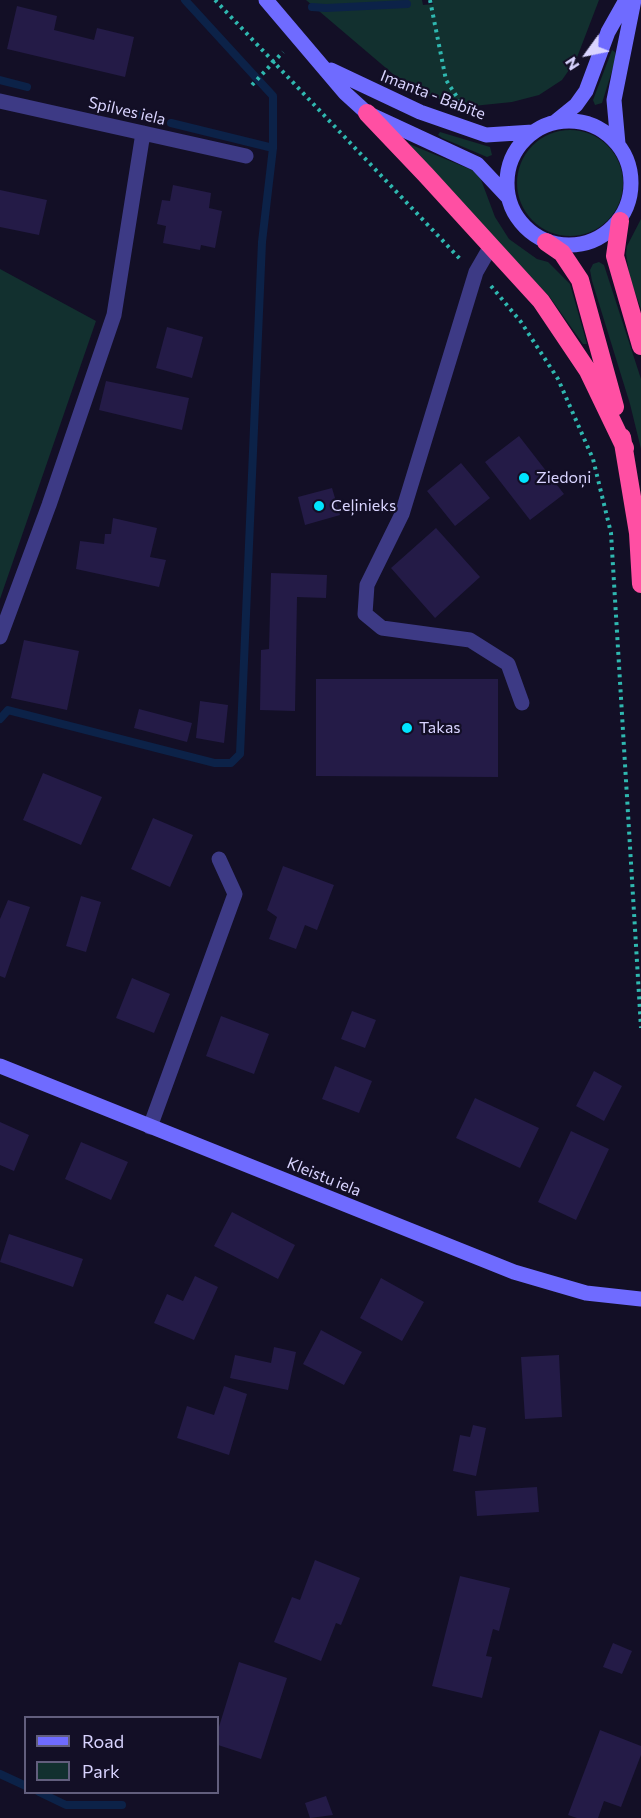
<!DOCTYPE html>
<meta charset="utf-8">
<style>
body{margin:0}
#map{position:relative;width:641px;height:1818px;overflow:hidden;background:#130f26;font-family:Commissioner,sans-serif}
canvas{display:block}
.legend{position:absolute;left:24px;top:1716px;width:195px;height:78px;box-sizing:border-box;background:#130f26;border:2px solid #625e7d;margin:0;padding:8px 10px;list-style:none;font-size:18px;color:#d9d4ff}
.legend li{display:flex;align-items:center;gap:12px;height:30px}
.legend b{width:30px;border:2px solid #625e7d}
.north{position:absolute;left:557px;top:24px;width:60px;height:60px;-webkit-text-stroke:4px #130f26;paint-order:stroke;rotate:237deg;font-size:16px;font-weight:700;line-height:24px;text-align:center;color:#d9d4ff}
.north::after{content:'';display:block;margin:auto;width:21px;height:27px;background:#d9d4ff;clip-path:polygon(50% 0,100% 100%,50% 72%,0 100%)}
</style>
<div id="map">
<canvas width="641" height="1818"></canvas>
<ul class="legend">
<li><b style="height:8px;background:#6f6bff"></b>Road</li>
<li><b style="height:16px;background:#12302f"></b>Park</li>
</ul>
<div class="north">N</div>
</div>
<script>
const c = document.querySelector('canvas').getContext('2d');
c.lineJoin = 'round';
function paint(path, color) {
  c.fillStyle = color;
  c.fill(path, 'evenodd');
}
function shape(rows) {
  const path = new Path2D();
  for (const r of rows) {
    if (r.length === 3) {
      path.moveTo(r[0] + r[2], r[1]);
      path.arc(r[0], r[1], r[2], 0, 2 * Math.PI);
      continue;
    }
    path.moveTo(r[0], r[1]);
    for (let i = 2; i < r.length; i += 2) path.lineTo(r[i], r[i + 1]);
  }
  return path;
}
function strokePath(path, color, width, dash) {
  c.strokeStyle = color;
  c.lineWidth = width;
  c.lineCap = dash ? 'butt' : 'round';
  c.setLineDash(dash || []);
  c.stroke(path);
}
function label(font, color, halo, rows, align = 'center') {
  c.font = font + ' Commissioner,sans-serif';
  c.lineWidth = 4.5;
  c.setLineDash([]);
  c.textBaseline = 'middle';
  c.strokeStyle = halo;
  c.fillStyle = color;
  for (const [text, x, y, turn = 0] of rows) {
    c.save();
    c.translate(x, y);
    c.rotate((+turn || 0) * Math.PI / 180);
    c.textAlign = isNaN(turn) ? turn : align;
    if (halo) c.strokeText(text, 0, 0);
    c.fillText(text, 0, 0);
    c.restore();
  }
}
const green = shape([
 [306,0,422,0,423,5,433,4,433,0,599,0,576,60,562,80,539,95,512,102,473,106,433,98,393,74],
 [612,50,615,52,616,58,602,103,595,105,593,100],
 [570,183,53],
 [440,132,490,147,492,155,487,157,442,138,438,135],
 [402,141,472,170,480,177,495,217,509,239,537,259,548,262,570,284,587,344,583,344,549,296],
 [641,219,641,309,630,279,626,254,627,246],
 [599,262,604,265,641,379,641,449,630,404,592,281,590,270,593,264],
 [0,269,96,321,0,599]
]);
const stream = shape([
 [312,7,326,8,407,4],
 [0,80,27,87],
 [98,105,145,116],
 [171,123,273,148],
 [0,719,8,710,215,763,231,763,240,754,262,242,273,148,273,96,185,0],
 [0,1774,26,1786],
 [39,1792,66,1805,122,1805]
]);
const building = shape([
 [17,6,57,16,54,30,94,40,97,28,134,37,125,77,7,49],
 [173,185,211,193,209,208,222,211,215,248,201,245,200,250,163,243,166,226,157,224,162,200,170,201],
 [0,190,47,200,39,235,0,227],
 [167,327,203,337,192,378,156,368],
 [106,381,189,398,182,430,99,410],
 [519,436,564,494,530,520,485,462],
 [461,463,490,498,455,526,427,491],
 [332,488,340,515,305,525,298,497],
 [113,518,157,528,150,557,166,560,159,587,76,569,80,541,104,544,105,534,111,534],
 [436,528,480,577,435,618,391,568],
 [271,573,327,575,326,598,297,597,295,711,260,710,261,650,269,649],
 [24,640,79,651,67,710,11,698],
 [316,679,498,679,498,777,316,776],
 [200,701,228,705,224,743,196,738],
 [139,709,192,723,187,742,134,728],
 [43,773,102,797,81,845,23,820],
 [153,818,193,835,170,887,131,869],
 [283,866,334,885,317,930,305,925,296,949,269,939,277,917,267,910],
 [81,896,101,902,86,952,66,946],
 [8,900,30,907,5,978,0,976,0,919],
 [132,978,170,994,154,1033,116,1018],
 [352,1011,376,1020,365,1048,341,1039],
 [221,1016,269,1034,254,1074,206,1056],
 [335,1066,372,1081,359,1113,322,1099],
 [594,1071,622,1086,604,1121,576,1106],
 [475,1098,539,1128,520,1168,456,1138],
 [0,1122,29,1135,14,1171,0,1165],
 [571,1131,609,1149,576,1220,538,1202],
 [81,1142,128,1162,111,1200,65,1179],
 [232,1212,295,1245,278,1279,214,1246],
 [9,1234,83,1259,73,1287,0,1262],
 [195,1276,218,1287,194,1340,154,1323,167,1294,183,1301],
 [381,1278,424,1302,402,1341,360,1318],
 [321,1330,362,1352,344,1385,303,1364],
 [274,1347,296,1352,288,1390,230,1378,235,1355,271,1363],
 [559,1355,562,1417,525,1419,521,1357],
 [224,1386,247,1394,229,1455,177,1438,187,1406,214,1415],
 [473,1425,486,1428,476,1476,453,1471,460,1435,470,1437],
 [537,1487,539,1512,477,1516,475,1491],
 [315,1560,360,1578,341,1625,336,1623,321,1661,274,1642,292,1597,300,1600],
 [460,1576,510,1588,499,1631,493,1629,486,1656,492,1657,482,1698,432,1686],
 [613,1643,632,1651,622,1674,603,1667],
 [239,1662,287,1678,261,1759,218,1745,218,1730],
 [600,1730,641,1746,641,1755,621,1807,604,1801,598,1818,577,1818,568,1815],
 [326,1796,333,1815,310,1818,305,1803]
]);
const path = shape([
 [215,0,461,260],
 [430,0,446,80,459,100,458,104],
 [252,85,283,52],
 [491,286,521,322,558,379,593,459,611,533,641,1028]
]);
const lane = shape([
 [491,246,476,272,402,514,367,585,365,614,382,628,470,640,508,664,522,703],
 [150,1127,235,894,219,859]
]);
const street = shape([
 [0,101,246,156],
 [0,637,49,505,114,315,143,133]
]);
const secondary = shape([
 [266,0,345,93,367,113,477,164,507,196],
 [331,70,420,112,486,135,533,132],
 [569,183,62],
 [555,122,576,105,586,91,608,32,626,0],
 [618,144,614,100,634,0],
 [0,1066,514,1272,586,1293,641,1299]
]);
const highway = shape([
 [367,113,426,175,541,301,588,371,625,448],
 [620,221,615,256,641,346],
 [546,242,562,253,580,280,615,407],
 [622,437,638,533,641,584]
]);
const markers = [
 [524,478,6,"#00e5ff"],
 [319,506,6,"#00e5ff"],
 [407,728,6,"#00e5ff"]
];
const streetNames = [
 ["Imanta - Babīte",433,95,21],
 ["Spilves iela",127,111,13],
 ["Kleistu iela",324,1177,22]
];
const poiNames = [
 ["Ziedoņi",536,478],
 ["Ceļinieks",331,506],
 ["Takas",419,728]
];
paint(green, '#12302f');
strokePath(stream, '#0c2248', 8);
paint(building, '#241b47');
strokePath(path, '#2fb8b0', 4, [3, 4.5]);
strokePath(lane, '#3d3a85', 15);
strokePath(street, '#3d3a85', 15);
strokePath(secondary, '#6f6bff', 15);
strokePath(highway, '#ff4fa3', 18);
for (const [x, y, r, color] of markers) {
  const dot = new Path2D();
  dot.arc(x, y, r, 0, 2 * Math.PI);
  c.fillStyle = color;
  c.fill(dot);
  strokePath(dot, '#130f26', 2);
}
label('16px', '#d9d4ff', '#130f26', streetNames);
label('16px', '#d9d4ff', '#130f26', poiNames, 'left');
</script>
